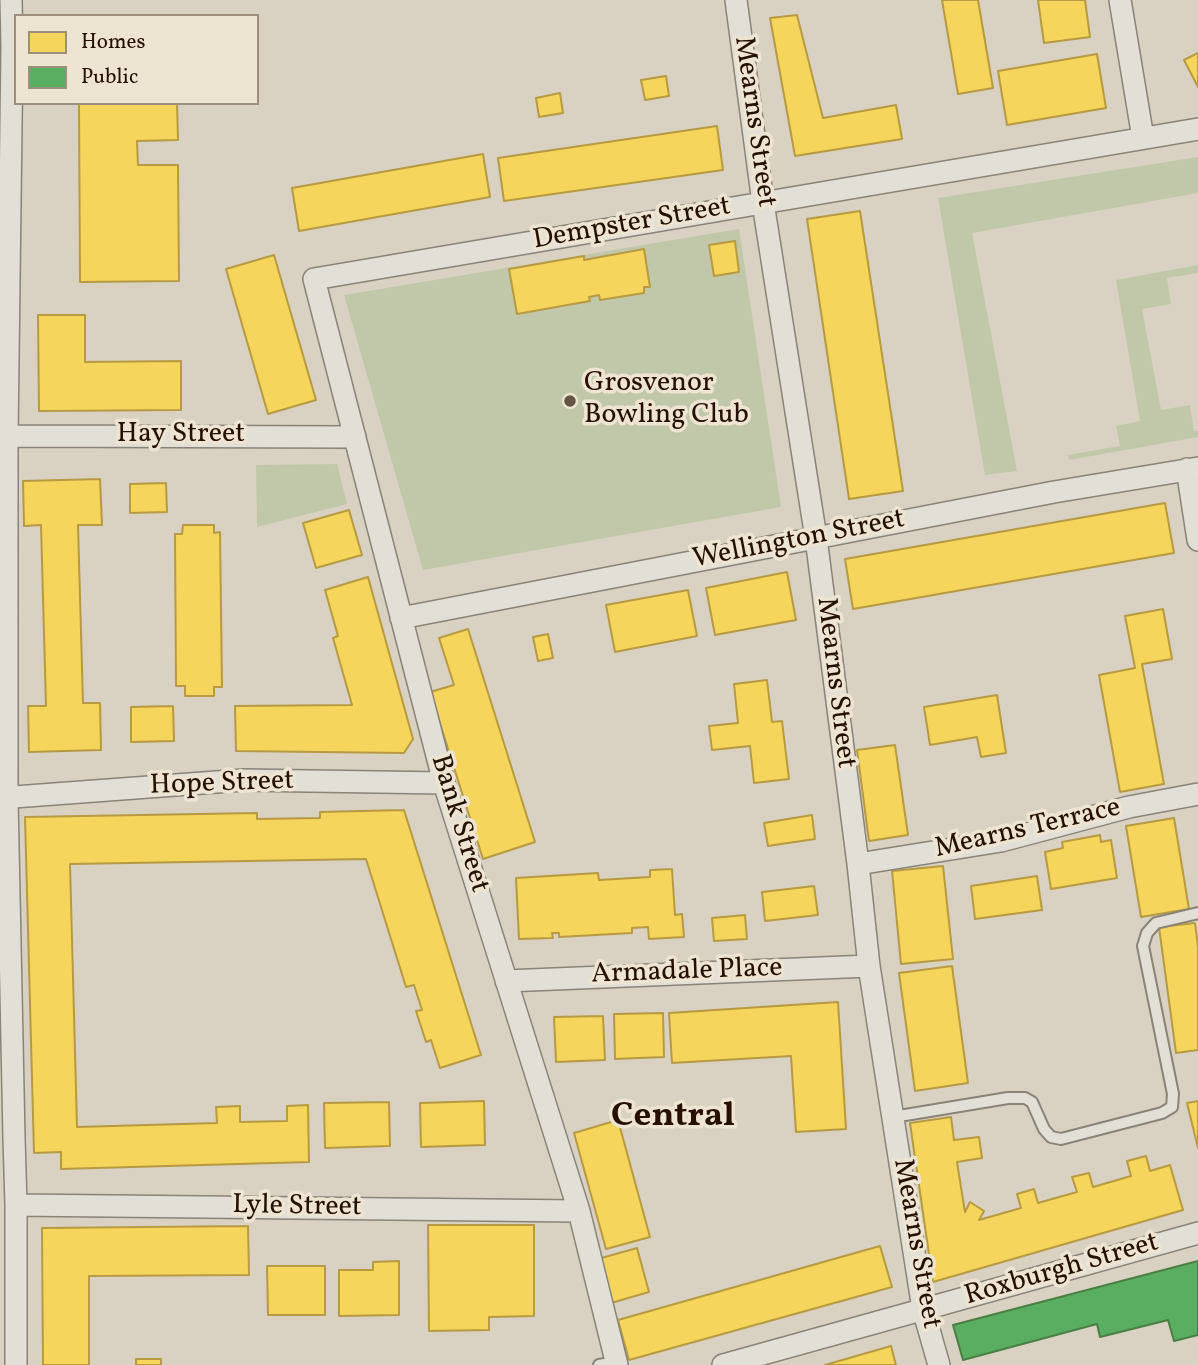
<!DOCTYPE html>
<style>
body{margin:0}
#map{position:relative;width:1198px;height:1365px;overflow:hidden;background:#d9d2c2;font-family:Vollkorn,serif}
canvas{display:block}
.legend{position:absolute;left:14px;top:14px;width:245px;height:91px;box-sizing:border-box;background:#ede4d1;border:2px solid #9d8f7e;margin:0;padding:9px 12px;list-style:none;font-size:21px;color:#251001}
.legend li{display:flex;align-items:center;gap:14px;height:35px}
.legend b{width:35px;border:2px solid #9d8f7e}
</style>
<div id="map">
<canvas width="1198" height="1365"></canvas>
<ul class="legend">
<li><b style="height:19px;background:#f6d55c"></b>Homes</li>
<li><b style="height:19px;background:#5aae61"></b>Public</li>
</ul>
</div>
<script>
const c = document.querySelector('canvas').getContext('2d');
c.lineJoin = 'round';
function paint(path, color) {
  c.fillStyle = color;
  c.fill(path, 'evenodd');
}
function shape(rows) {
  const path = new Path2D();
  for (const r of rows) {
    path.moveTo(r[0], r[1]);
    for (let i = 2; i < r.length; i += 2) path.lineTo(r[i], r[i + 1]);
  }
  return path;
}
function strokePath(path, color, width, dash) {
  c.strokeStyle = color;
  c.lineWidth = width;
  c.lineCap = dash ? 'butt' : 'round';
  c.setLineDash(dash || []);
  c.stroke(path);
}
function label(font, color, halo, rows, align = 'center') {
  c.font = font + ' Vollkorn,serif';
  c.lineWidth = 7;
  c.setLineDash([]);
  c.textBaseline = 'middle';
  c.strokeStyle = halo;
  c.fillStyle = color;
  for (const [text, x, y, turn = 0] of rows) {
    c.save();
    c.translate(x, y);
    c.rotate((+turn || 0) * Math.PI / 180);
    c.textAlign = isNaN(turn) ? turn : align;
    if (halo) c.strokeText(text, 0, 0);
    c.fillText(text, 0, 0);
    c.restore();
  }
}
const green = shape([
 [1198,157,1198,193,972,233,1017,471,985,475,938,198],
 [739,229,781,507,423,570,344,295],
 [1198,265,1198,273,1167,278,1171,304,1142,309,1161,410,1190,405,1194,431,1198,431,1198,437,1069,460,1068,455,1120,446,1116,426,1140,421,1116,280],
 [337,464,347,504,257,527,256,465]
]);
const homes = shape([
 [942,0,978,0,993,88,958,94,942,0],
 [1038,0,1085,0,1090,37,1044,43,1038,0],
 [797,15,823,118,896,105,902,139,795,156,770,18,797,15],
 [1198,53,1198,87,1184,60,1198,53],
 [1097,54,1106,108,1007,125,998,71,1097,54],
 [666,76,669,96,645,100,641,80,666,76],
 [560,93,563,113,539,117,536,98,560,93],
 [79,103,177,103,178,140,137,141,138,165,178,165,179,281,80,282,79,103],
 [717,126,723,170,504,201,498,158,717,126],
 [483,154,490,197,299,231,292,188,483,154],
 [860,211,903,491,849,499,807,219,860,211],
 [735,241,739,272,714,276,709,245,735,241],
 [644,249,650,287,644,287,644,293,600,300,599,295,589,297,590,301,517,314,509,269,584,256,584,260,644,249],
 [274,255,316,400,268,414,226,269,274,255],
 [38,315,85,315,85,362,181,361,181,410,39,411,38,315],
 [100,479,102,525,78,525,83,703,100,703,101,750,29,752,28,706,46,706,41,525,24,526,23,481,100,479],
 [166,483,167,512,130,513,130,484,166,483],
 [1165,503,1174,553,853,609,845,559,1165,503],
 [349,510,362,555,316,568,303,523,349,510],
 [183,525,214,525,214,533,220,532,222,687,214,687,214,696,185,696,185,686,176,686,175,534,182,534,183,525],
 [787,572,796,620,715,635,706,588,787,572],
 [368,577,413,739,404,753,236,751,235,706,352,705,333,638,338,636,325,590,368,577],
 [688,590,697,636,615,652,606,605,688,590],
 [1163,609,1172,659,1142,664,1164,784,1120,792,1099,675,1135,668,1125,616,1163,609],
 [468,629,535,842,483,859,430,692,454,685,439,638,468,629],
 [548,634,553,658,538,661,533,637,548,634],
 [767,680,772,722,782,721,789,779,754,783,750,746,712,750,709,726,738,723,734,684,767,680],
 [997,695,1006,753,981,757,977,737,930,745,924,707,997,695],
 [173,706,174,741,131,742,131,707,173,706],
 [895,745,908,835,869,841,857,750,895,745],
 [404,810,481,1055,440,1068,431,1040,426,1042,416,1011,422,1010,414,985,406,987,366,859,70,864,77,1127,217,1123,216,1107,240,1106,240,1122,287,1121,287,1106,308,1105,309,1162,61,1169,61,1152,34,1153,25,817,257,813,257,819,320,818,320,812,404,810],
 [812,815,815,839,768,846,764,823,812,815],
 [1174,818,1189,909,1141,917,1126,826,1174,818],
 [1100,835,1101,842,1111,840,1117,878,1051,889,1045,852,1063,848,1062,842,1100,835],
 [943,866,953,959,901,964,892,871,943,866],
 [672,869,675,915,682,914,684,937,649,939,648,927,632,928,632,933,559,937,559,933,552,933,553,938,519,939,516,878,598,873,599,880,650,877,650,870,672,869],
 [1037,876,1042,910,975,919,971,886,1037,876],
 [814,886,818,915,765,921,762,892,814,886],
 [745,915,747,939,714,941,712,918,745,915],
 [1195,923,1198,947,1198,1050,1176,1053,1159,927,1195,923],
 [952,966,968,1083,915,1091,899,973,952,966],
 [838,1002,846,1129,796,1132,791,1056,672,1063,669,1013,838,1002],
 [663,1013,664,1057,615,1059,614,1014,663,1013],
 [603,1016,605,1060,556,1062,554,1017,603,1016],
 [484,1101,485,1145,421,1147,420,1103,484,1101],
 [1198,1101,1198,1148,1187,1103,1198,1101],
 [389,1102,390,1146,325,1148,324,1103,389,1102],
 [951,1117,954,1140,979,1137,982,1158,957,1162,965,1212,970,1202,984,1211,979,1220,1021,1208,1017,1194,1034,1189,1038,1203,1077,1192,1072,1177,1089,1173,1093,1187,1131,1176,1127,1161,1146,1156,1150,1171,1170,1165,1183,1210,933,1282,910,1123,951,1117],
 [618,1120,650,1237,606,1249,574,1133,618,1120],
 [428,1225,534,1225,534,1316,489,1317,489,1330,429,1331,428,1225],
 [248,1226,249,1275,89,1276,89,1365,43,1365,42,1228,248,1226],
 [880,1246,892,1287,629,1360,618,1320,880,1246],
 [637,1248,649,1292,611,1303,598,1259,637,1248],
 [399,1261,399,1315,339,1316,339,1270,373,1270,373,1262,399,1261],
 [267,1266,325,1266,325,1315,268,1315,267,1266],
 [891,1346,896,1365,825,1365,891,1346],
 [136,1359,161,1359,161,1365,136,1365,136,1359]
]);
const public = shape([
 [1198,1261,1198,1335,1174,1341,1168,1320,1100,1337,1097,1324,963,1360,953,1325,1198,1261]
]);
const lane = shape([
 [893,1117,1008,1098,1025,1098,1032,1102,1044,1129,1051,1137,1061,1139,1162,1113,1172,1107,1173,1094,1143,946,1147,933,1156,923,1198,913],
 [599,1365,616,1362]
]);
const street = shape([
 [11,0,12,46,7,436,7,798,14,1138,16,1205,16,1365],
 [736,0,763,203,816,538,858,864,869,966,923,1309,939,1365],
 [1120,0,1143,138],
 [7,436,355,437],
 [1187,469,1198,540],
 [401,618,1054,492,1198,468],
 [0,798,243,780,444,783],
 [858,864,1001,841,1129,807,1198,794],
 [506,981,869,966],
 [16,1205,579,1211],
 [617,1365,579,1211,444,783,314,279,1198,129],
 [723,1365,1198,1233]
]);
const markers = [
 [570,401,7,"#645445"]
];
const streetNames = [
 ["Mearns Street",753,122,82],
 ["Dempster Street",632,225,-10],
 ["Hay Street",181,436],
 ["Wellington Street",799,541,-11],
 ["Mearns Street",834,683,83],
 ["Hope Street",222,785,-2],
 ["Bank Street",458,824,73],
 ["Mearns Terrace",1028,830,-13],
 ["Armadale Place",687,973,-2],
 ["Lyle Street",297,1208,1],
 ["Mearns Street",915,1244,80],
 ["Roxburgh Street",1062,1271,-16]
];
const poiNames = [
 ["Grosvenor",584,385],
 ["Bowling Club",584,417]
];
const districtNames = [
 ["Central",673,1119]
];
paint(green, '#c1c8a9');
paint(homes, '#f6d55c');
strokePath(homes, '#b79a41', 2);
paint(public, '#5aae61');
strokePath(public, '#4a7f44', 2);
strokePath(lane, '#898378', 14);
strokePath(street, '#898378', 24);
strokePath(lane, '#e2dfd6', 10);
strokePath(street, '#e2dfd6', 21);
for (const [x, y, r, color] of markers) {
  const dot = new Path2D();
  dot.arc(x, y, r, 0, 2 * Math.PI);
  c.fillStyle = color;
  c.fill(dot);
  strokePath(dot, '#ede4d1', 2.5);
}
label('28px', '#251001', '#ede4d1', streetNames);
label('28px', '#251001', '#ede4d1', poiNames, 'left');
label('bold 35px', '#251001', '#ede4d1', districtNames);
</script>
